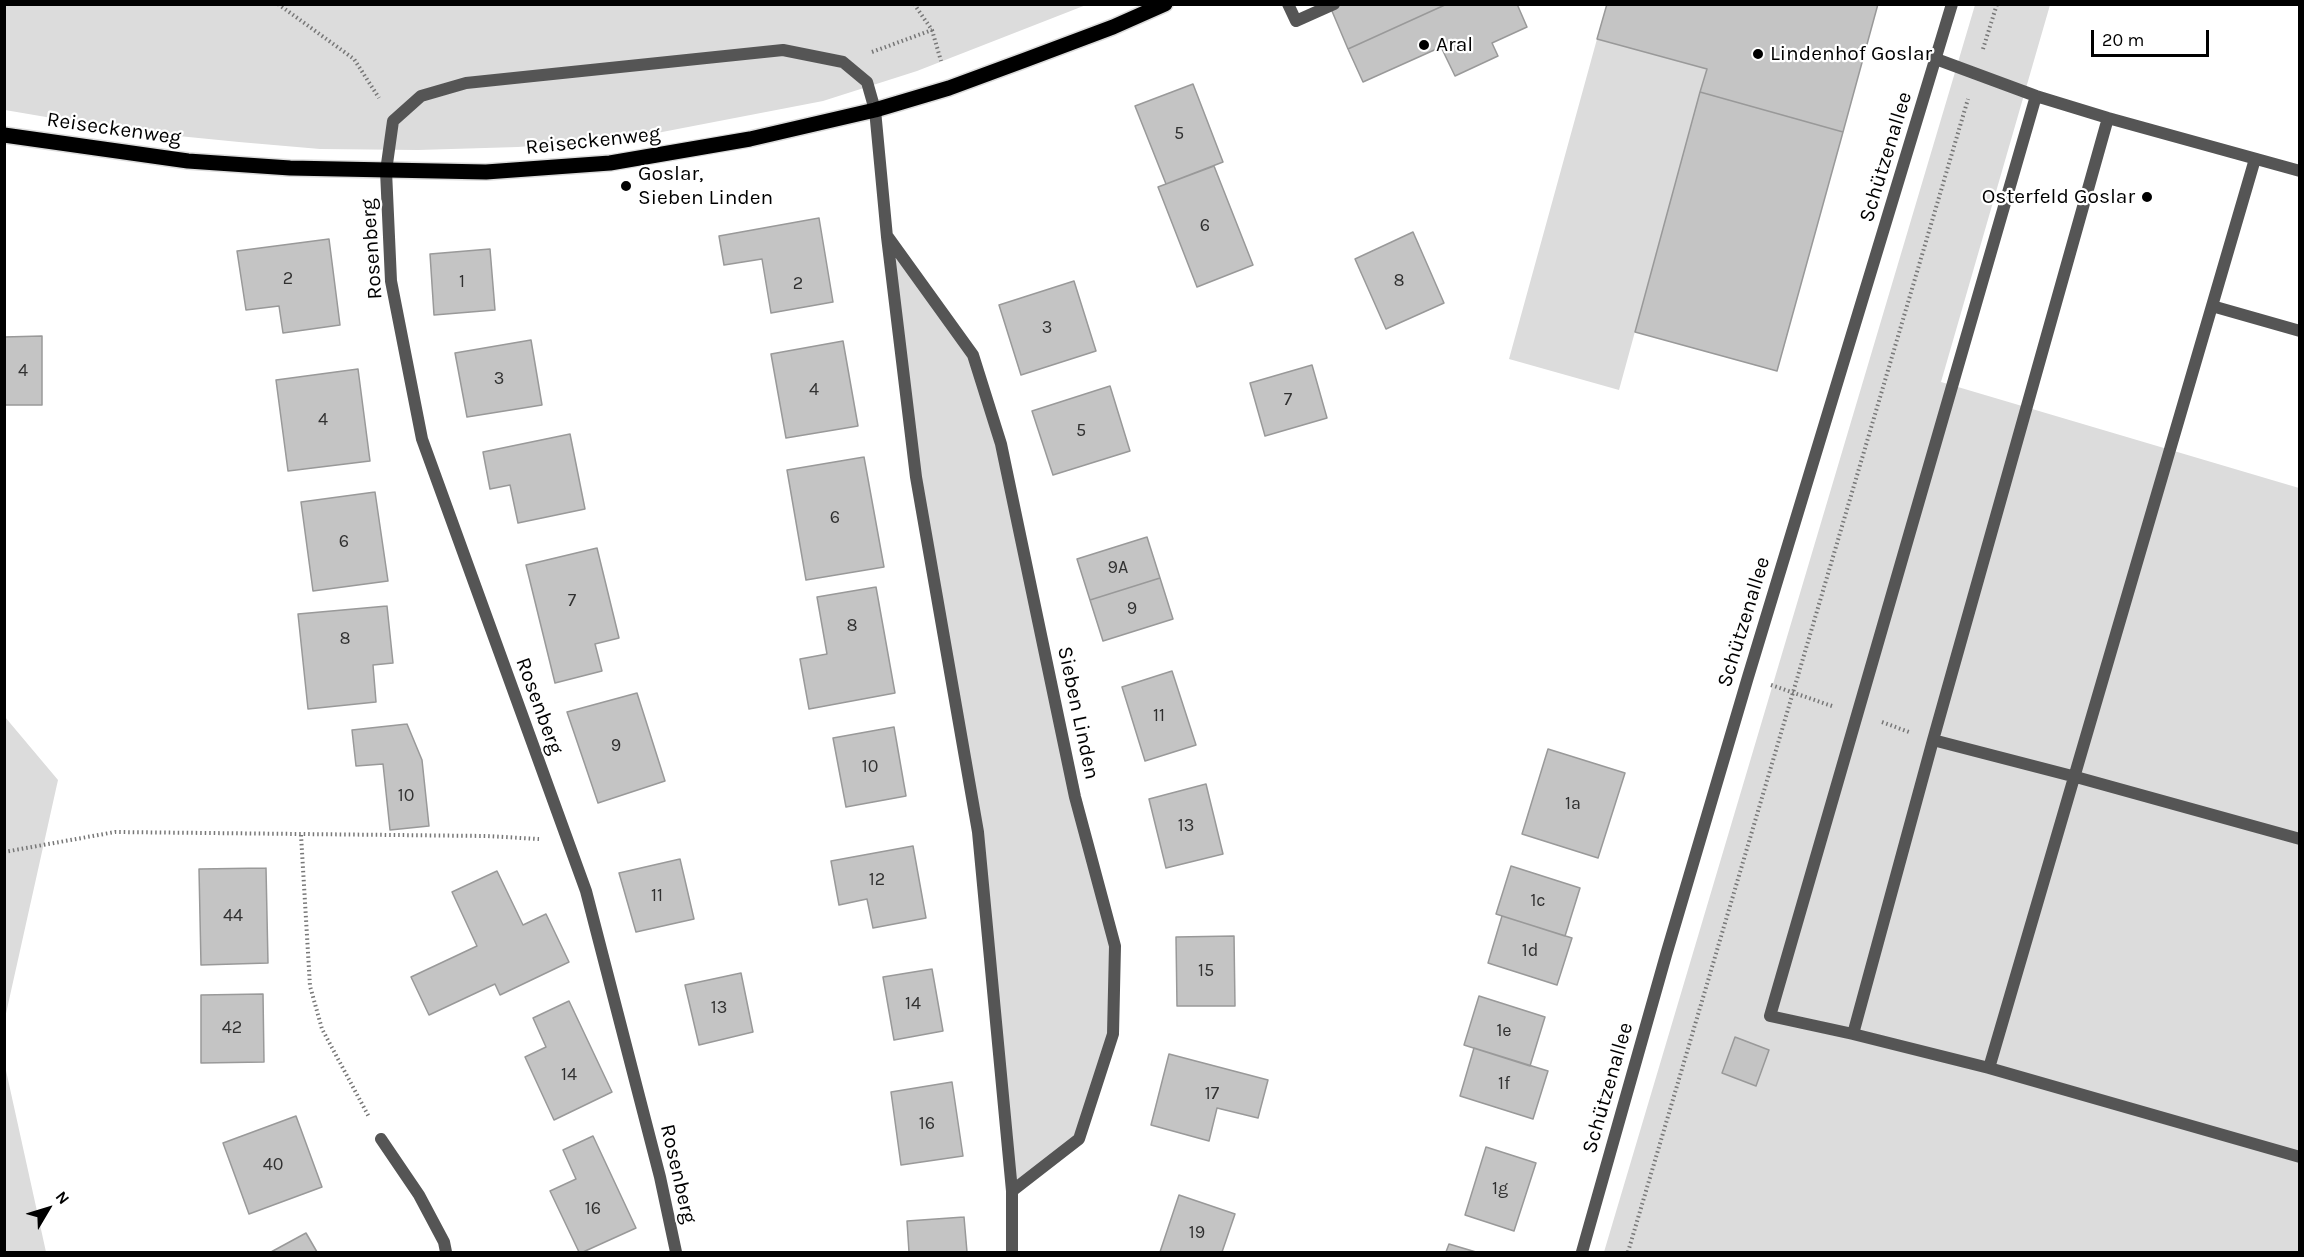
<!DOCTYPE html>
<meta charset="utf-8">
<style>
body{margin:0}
#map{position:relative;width:2304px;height:1257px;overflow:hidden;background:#fff;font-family:Karla,sans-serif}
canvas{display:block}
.frame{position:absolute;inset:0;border:6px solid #000;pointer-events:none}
.north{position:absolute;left:18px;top:1179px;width:60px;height:60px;-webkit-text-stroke:4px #fff;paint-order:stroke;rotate:52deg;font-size:16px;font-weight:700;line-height:24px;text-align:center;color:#000}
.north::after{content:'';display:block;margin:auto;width:21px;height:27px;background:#000;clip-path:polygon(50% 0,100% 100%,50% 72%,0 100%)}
.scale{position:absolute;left:2091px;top:30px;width:118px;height:27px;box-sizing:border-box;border:3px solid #000;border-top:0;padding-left:8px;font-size:18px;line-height:21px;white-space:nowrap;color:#000;-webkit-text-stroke:4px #fff;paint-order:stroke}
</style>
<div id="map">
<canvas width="2304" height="1257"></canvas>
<div class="frame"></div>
<div class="north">N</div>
<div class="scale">20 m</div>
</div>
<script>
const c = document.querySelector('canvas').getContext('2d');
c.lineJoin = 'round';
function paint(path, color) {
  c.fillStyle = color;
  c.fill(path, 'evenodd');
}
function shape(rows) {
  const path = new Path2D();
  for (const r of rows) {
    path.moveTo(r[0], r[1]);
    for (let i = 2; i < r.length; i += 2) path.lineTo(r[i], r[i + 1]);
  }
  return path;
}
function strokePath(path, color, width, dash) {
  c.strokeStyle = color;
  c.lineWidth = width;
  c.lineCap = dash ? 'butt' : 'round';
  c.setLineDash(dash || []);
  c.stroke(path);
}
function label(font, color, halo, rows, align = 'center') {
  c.font = font + ' Karla,sans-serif';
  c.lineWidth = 4.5;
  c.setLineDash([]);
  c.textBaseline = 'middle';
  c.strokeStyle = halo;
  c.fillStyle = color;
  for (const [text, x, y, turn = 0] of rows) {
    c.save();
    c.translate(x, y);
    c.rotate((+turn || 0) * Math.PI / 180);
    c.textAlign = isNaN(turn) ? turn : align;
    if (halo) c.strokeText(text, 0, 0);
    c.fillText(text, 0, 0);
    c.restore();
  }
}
const green = shape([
 [4,5,1086,5,917,71,823,101,631,138,518,147,418,150,320,149,239,142,128,131,5,110],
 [1975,5,2050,5,1941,382,2299,488,2299,1252,1604,1252],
 [1597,39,1707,69,1619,390,1509,359],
 [887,237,973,355,1001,444,1115,946,1113,1034,1079,1139,1012,1191,978,832,916,477],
 [5,717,58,780,5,1018],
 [4,1066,5,1066,46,1252,5,1252]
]);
const building = shape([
 [1329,4,1447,4,1348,49,1329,4],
 [1447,4,1517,4,1527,27,1492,43,1498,56,1455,76,1441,47,1363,82,1348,49,1447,4],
 [1607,4,1878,4,1843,132,1700,92,1707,69,1597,39,1607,4],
 [1193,84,1223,162,1166,184,1135,106,1193,84],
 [1700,92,1843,132,1777,371,1635,332,1700,92],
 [1214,166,1253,265,1197,287,1158,187,1214,166],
 [819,218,833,302,771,313,762,259,724,265,719,236,819,218],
 [1413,232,1444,303,1386,329,1355,259,1413,232],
 [329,239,340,325,283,333,279,306,246,310,237,251,329,239],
 [490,249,495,310,434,315,430,254,490,249],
 [1074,281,1096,351,1021,375,999,305,1074,281],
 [42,336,42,405,4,405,4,337,42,336],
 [531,340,542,405,467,417,455,353,531,340],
 [843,341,858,426,786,438,771,354,843,341],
 [1312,365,1327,418,1265,436,1250,383,1312,365],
 [358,369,370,461,288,471,276,380,358,369],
 [1110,386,1130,451,1053,475,1032,411,1110,386],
 [570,434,585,509,518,523,510,485,490,489,483,452,570,434],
 [864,457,884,567,806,580,787,470,864,457],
 [375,492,388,581,313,591,301,502,375,492],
 [1147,537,1160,578,1090,600,1077,559,1147,537],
 [597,548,619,638,595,644,602,671,555,683,526,565,597,548],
 [1160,578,1173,619,1103,641,1090,600,1160,578],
 [876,587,895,693,809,709,800,659,827,654,817,597,876,587],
 [387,606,393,663,373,665,376,702,308,709,298,614,387,606],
 [1172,671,1196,745,1145,761,1122,687,1172,671],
 [637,693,665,781,598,803,567,712,637,693],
 [407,724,422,760,429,826,390,830,383,764,356,766,352,730,407,724],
 [894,727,906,796,846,807,833,738,894,727],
 [1548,749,1625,773,1598,858,1522,834,1548,749],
 [1206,784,1223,854,1166,868,1149,799,1206,784],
 [913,846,926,918,873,928,867,899,839,905,831,861,913,846],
 [680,859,694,919,636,932,619,873,680,859],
 [1511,866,1580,888,1565,936,1496,914,1511,866],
 [266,868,268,963,201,965,199,869,266,868],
 [497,871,523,925,546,914,569,962,500,995,495,984,429,1015,411,977,477,946,452,892,497,871],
 [1502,916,1572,938,1557,985,1488,963,1502,916],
 [1234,936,1235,1006,1177,1006,1176,937,1234,936],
 [932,969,943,1031,894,1040,883,977,932,969],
 [741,973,753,1032,699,1045,685,985,741,973],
 [263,994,264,1062,201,1063,201,995,263,994],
 [1479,996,1545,1017,1530,1066,1464,1045,1479,996],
 [569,1001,612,1092,554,1120,525,1057,546,1047,533,1018,569,1001],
 [1735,1037,1769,1050,1756,1086,1722,1073,1735,1037],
 [1474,1048,1548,1071,1533,1119,1460,1096,1474,1048],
 [1169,1054,1268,1080,1258,1118,1217,1108,1209,1141,1151,1125,1169,1054],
 [952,1082,963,1156,901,1165,891,1092,952,1082],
 [296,1116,322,1187,249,1214,223,1143,296,1116],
 [593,1136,636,1228,583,1252,579,1252,550,1191,576,1179,563,1150,593,1136],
 [1486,1147,1536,1163,1514,1231,1465,1215,1486,1147],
 [1179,1195,1235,1214,1222,1252,1160,1252,1179,1195],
 [964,1217,967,1252,909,1252,907,1221,964,1217],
 [306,1233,317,1252,271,1252,306,1233],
 [1449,1244,1476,1252,1446,1252,1449,1244]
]);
const path = shape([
 [278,4,354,59,379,98],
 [914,4,932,30,941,61],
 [1983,49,1997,4],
 [872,52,932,30],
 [1771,685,1832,706],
 [1882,722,1909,732],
 [301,835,310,986,322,1029,369,1117],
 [4,852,115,832,487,836,539,839],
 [1628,1252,1968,99]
]);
const lane = shape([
 [1288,4,1296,21,1334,4],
 [1936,59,2036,96,2108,118,2300,171],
 [2108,118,1933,740,1853,1034,1989,1068,2300,1157],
 [386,171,393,121,421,96,466,83,783,50,843,62,867,82,875,110],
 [2212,306,2300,331],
 [1933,740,2076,777,2300,839],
 [1853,1034,1770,1016,2036,96],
 [1989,1068,2255,159]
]);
const street = shape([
 [875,110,887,237,916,477,978,832,1012,1191,1012,1252],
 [386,171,391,281,422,439,586,891,660,1177,676,1252],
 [888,237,973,355,1001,444,1075,797,1115,946,1113,1034,1079,1139,1012,1191],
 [381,1139,419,1195,444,1242,446,1252],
 [1582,1252,1666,955,1748,677,1952,4]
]);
const primary = shape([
 [4,135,188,161,290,168,486,172,610,163,750,139,875,110,949,88,1025,60,1113,27,1165,4]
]);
const markers = [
 [1424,45,6,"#000"],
 [1758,54,6,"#000"],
 [626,186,6,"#000"],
 [2147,197,6,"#000"]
];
const numberNames = [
 ["5",1179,134],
 ["6",1205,226],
 ["2",288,279],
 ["8",1399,281],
 ["1",462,282],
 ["2",798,284],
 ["3",1047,328],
 ["4",23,371],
 ["3",499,379],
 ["4",814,390],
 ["7",1288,400],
 ["4",323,420],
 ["5",1081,431],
 ["6",835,518],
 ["6",344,542],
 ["9A",1118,568],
 ["7",572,601],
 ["9",1132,609],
 ["8",852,626],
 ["8",345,639],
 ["11",1159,716],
 ["9",616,746],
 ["10",870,767],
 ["10",406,796],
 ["1a",1573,804],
 ["13",1186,826],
 ["12",877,880],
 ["11",657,896],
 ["1c",1538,901],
 ["44",233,916],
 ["1d",1530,951],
 ["15",1206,971],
 ["14",913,1004],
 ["13",719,1008],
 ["42",232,1028],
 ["1e",1504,1031],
 ["14",569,1075],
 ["1f",1504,1084],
 ["17",1212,1094],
 ["16",927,1124],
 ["40",273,1165],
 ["1g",1500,1189],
 ["16",593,1209],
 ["19",1197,1233]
];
const poiNames = [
 ["Aral",1436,45],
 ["Lindenhof Goslar",1770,54],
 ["Goslar,",638,174],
 ["Sieben Linden",638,198],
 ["Osterfeld Goslar",2135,197,"right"]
];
const streetNames = [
 ["Reiseckenweg",114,129,8],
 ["Reiseckenweg",593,141,-6],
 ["Schützenallee",1886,157,-73],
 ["Rosenberg",372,249,-94],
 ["Schützenallee",1744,622,-73],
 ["Rosenberg",539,706,70],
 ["Sieben Linden",1078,713,78],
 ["Schützenallee",1608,1088,-74],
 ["Rosenberg",678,1174,77]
];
paint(green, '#dcdcdc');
paint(building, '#c4c4c4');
strokePath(building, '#999', 1.5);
strokePath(primary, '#dbdbdb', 18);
strokePath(path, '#777', 4, [1.5, 3]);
strokePath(lane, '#555', 12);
strokePath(street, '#555', 12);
strokePath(primary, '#000', 15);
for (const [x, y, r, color] of markers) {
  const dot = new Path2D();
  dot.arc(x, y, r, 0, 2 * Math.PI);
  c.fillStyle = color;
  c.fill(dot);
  strokePath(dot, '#fff', 2);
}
label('18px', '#313131', null, numberNames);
label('21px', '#000', '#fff', poiNames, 'left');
label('21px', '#000', '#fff', streetNames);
</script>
